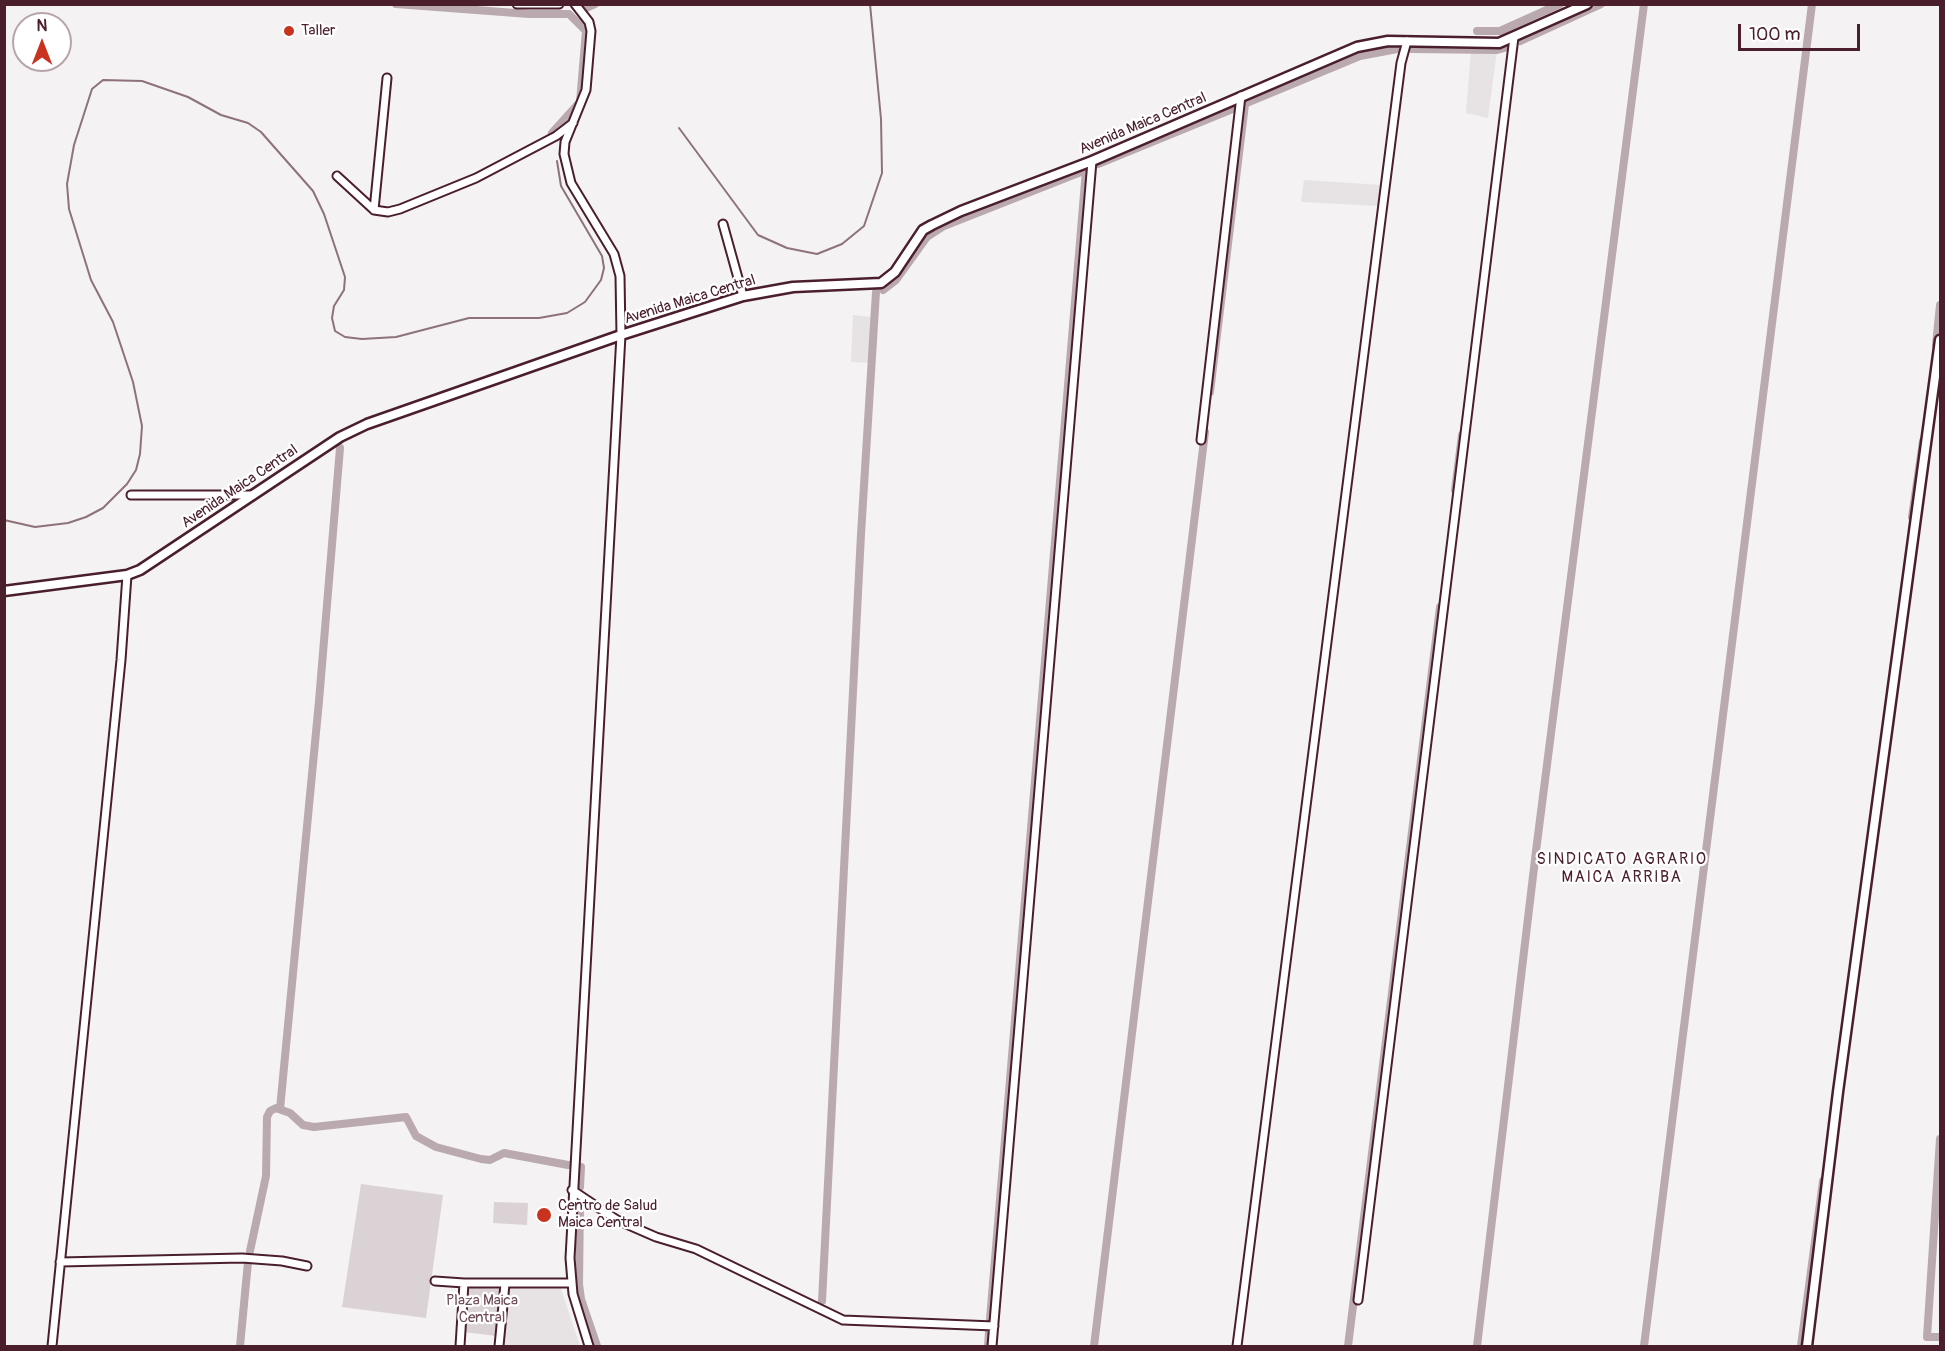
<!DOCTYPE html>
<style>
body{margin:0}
#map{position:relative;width:1945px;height:1351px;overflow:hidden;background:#f4f2f2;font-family:Pangolin,sans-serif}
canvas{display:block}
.frame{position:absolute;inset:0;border:6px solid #4a1f2b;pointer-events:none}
.north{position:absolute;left:12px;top:12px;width:60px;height:60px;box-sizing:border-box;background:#fff;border:2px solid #b7a5aa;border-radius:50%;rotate:0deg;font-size:16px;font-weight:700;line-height:24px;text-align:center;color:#4a1f2b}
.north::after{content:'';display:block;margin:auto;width:21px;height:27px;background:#c8321e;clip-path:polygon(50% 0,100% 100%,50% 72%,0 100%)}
.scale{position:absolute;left:1738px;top:24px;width:122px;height:27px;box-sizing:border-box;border:3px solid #4a1f2b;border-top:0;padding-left:8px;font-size:18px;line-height:21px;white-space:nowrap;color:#4a1f2b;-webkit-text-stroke:4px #fff;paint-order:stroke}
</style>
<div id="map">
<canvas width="1945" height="1351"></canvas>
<div class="frame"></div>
<div class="north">N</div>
<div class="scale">100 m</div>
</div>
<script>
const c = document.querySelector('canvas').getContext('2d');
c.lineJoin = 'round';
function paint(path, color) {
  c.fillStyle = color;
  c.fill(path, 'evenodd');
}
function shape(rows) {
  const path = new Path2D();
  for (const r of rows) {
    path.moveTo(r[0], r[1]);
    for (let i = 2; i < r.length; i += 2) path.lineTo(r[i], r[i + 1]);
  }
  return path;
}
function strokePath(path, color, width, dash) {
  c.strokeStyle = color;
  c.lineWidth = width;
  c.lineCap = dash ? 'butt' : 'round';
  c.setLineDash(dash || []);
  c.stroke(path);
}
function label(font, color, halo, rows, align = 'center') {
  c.font = font + ' Pangolin,sans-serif';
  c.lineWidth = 4.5;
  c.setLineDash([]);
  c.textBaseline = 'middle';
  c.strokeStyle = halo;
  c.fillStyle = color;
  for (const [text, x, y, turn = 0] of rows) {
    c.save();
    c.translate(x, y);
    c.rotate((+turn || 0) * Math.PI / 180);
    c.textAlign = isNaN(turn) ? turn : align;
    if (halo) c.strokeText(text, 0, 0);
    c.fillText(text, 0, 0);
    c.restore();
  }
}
const built = shape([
 [1471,50,1497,50,1488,118,1466,113],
 [1304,180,1381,185,1380,206,1301,202],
 [853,315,872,317,871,363,851,362],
 [560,1286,580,1346,504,1346,509,1287]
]);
const green = shape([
 [361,1184,443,1195,426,1318,342,1307],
 [494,1202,528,1203,527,1225,493,1223],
 [468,1287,500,1289,496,1336,464,1332]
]);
const stream = shape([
 [679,128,758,235,787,248,817,254,842,244,864,226,882,173,881,119,870,4],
 [4,520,35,527,68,523,86,517,103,508,127,484,136,470,140,454,142,426,133,382,113,322,91,280,69,209,67,184,74,145,92,89,103,80,142,81,188,97,221,115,248,123,261,132,313,191,324,214,345,277,344,290,334,306,332,318,335,331,345,337,362,339,396,337,469,318,539,318,567,313,585,302,601,280,604,268,602,256,561,186,557,161]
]);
const canal = shape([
 [396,4,529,14,569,14,586,31,580,102,552,133],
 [586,8,595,4],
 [1477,31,1500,31,1560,4],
 [1520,41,1601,4],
 [1412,49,1497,50,1508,47],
 [1244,104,1360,56,1397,49],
 [1098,164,1235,108],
 [883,290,896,280,927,237,944,226,1086,170,990,1319],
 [1936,345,1940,305],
 [1210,392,1245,104],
 [1455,490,1462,435],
 [1912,517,1923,441],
 [280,1109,319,701,340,448],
 [1940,1139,1927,1337,1940,1337],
 [580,1187,581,1167],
 [580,1201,579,1284,581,1299,597,1346],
 [250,1251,266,1176,267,1117,270,1111,276,1108,290,1113,303,1125,314,1127,406,1117,416,1136,436,1147,481,1159,490,1160,504,1153,568,1165],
 [822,1301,861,534,876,292],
 [240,1346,248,1262],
 [988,1346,989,1332],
 [1094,1346,1205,432],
 [1348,1346,1440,607],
 [1477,1346,1536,851,1644,4],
 [1644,1346,1812,4],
 [1801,1346,1823,1181]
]);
const minor = shape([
 [517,4,559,4],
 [575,4,589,22,591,31,586,90,565,142,564,154,571,183,614,254,620,276,621,335,570,1258,573,1294,589,1346],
 [337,176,374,210,388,212,400,209,476,178,556,136,573,123],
 [374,210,387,78],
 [723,224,743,296],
 [1201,440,1241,96],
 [131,495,253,495],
 [572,1190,617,1220,656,1237,696,1249,843,1320,994,1326],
 [60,1262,242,1258,282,1261,307,1266],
 [435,1281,464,1283,570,1283],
 [1358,1300,1514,37],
 [52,1346,121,660,127,575],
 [460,1346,464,1283],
 [499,1346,505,1284],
 [992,1346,1092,161],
 [1237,1346,1401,63,1407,41]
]);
const tertiary = shape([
 [4,591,127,575,140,570,340,437,367,424,621,335,743,296,793,287,881,283,895,272,923,230,932,225,961,211,1092,161,1357,47,1388,41,1499,43,1587,4],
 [1807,1346,1838,1092,1940,340]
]);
const markers = [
 [289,31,6,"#c8321e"],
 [544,1215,8,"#c8321e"]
];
const poiNames = [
 ["Taller",301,31],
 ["Centro de Salud",558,1206],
 ["Maica Central",558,1223]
];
const streetNames = [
 ["Avenida Maica Central",1143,124,-23],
 ["Avenida Maica Central",690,300,-17],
 ["Avenida Maica Central",240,487,-34]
];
const parkNames = [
 ["Plaza Maica",482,1301],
 ["Central",482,1318]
];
const neighbourhoodNames = [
 ["SINDICATO AGRARIO",1622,860],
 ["MAICA ARRIBA",1622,878]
];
paint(built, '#e7e2e3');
paint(green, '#dbd2d5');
strokePath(stream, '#8d727a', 2);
strokePath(canal, '#baa9ae', 8);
strokePath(minor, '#4a1f2b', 11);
strokePath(tertiary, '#4a1f2b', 13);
strokePath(minor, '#fff', 7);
strokePath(tertiary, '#fff', 8);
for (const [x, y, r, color] of markers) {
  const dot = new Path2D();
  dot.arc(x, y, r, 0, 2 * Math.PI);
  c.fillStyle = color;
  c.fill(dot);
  strokePath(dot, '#fff', 2);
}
label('15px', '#4a1f2b', '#fff', poiNames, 'left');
label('15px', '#4a1f2b', '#fff', streetNames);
label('15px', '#6e4c56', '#fff', parkNames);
c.letterSpacing = '1.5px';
label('16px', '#4a1f2b', '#fff', neighbourhoodNames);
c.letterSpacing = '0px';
</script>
